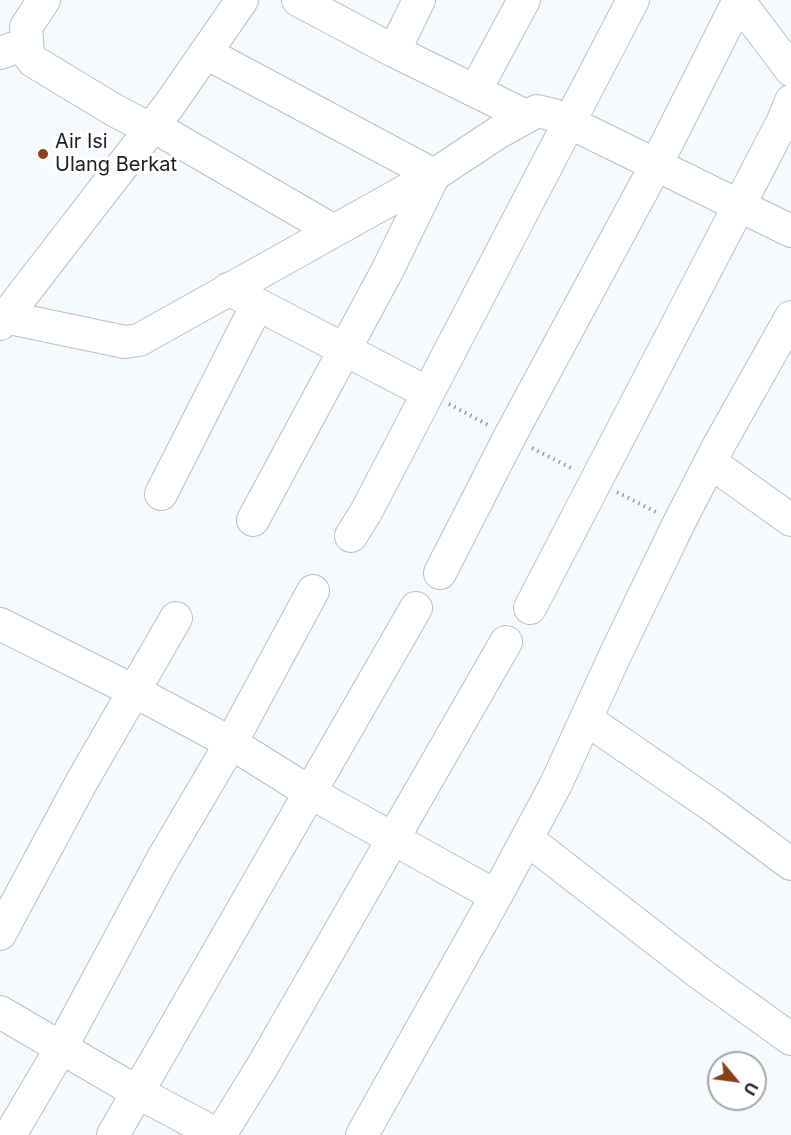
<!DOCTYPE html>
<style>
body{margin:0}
#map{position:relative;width:791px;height:1135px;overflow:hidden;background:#f6faff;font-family:Inter,sans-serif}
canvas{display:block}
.north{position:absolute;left:707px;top:1051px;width:60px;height:60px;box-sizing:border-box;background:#fff;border:2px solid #a4a5a6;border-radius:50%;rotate:119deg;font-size:16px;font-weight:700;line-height:24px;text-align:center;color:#1b1d20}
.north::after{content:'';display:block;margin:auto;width:21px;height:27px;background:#88411f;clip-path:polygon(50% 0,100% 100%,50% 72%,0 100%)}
</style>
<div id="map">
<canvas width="791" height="1135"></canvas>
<div class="north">U</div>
</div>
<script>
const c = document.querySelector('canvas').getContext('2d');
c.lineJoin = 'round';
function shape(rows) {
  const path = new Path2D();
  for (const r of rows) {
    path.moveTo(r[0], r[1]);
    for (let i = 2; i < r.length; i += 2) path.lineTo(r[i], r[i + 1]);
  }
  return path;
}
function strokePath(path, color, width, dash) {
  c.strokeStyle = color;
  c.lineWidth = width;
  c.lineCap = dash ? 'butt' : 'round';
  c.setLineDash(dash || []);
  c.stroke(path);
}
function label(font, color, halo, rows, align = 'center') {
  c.font = font + ' Inter,sans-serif';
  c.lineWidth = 6;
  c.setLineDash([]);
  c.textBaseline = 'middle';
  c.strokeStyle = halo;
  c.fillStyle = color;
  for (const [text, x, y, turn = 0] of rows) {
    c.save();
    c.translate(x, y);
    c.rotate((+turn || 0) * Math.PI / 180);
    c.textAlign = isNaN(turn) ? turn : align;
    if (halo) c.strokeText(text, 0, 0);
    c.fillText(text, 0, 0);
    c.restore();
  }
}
const path = shape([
 [449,404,488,425],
 [532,448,573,469],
 [617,492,656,512]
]);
const minor = shape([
 [44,0,26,27,28,54,33,61,114,110,150,129],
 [298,0,394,51,526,116],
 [738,0,791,70],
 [394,51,419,0],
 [0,53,26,44],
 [206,53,434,175,387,271,253,520],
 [475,91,524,0],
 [153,126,334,231],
 [228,289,428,393],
 [5,317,125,342,139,340,434,175,499,132,537,111,554,115,791,231],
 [0,324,170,104,242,0],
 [710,462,791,520],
 [161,494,257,305],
 [351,536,366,512,633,0],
 [440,573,510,436,656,165,738,2],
 [530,608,783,121,791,101],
 [0,624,134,691,231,743,311,793,496,896],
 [586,719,717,809,791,864],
 [527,839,702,975,791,1039],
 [0,934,81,783,176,618],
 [0,1012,137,1092,218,1135],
 [10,1135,61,1048,162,860,231,743,313,591],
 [113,1135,416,608],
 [220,1135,262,1067,506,642],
 [362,1135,496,896,556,784,618,649,679,523,719,445,791,317]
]);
const markers = [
 [43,154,6,"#88411f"]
];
const poiNames = [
 ["Air Isi",55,142],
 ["Ulang Berkat",55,165]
];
strokePath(minor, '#b9bfc7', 34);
strokePath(path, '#95989c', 4, [1.5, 4.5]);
strokePath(minor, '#fff', 32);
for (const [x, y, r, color] of markers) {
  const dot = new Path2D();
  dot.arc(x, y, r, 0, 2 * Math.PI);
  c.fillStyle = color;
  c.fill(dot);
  strokePath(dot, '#fff', 2);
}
label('20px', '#1b1d20', '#fff', poiNames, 'left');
</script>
